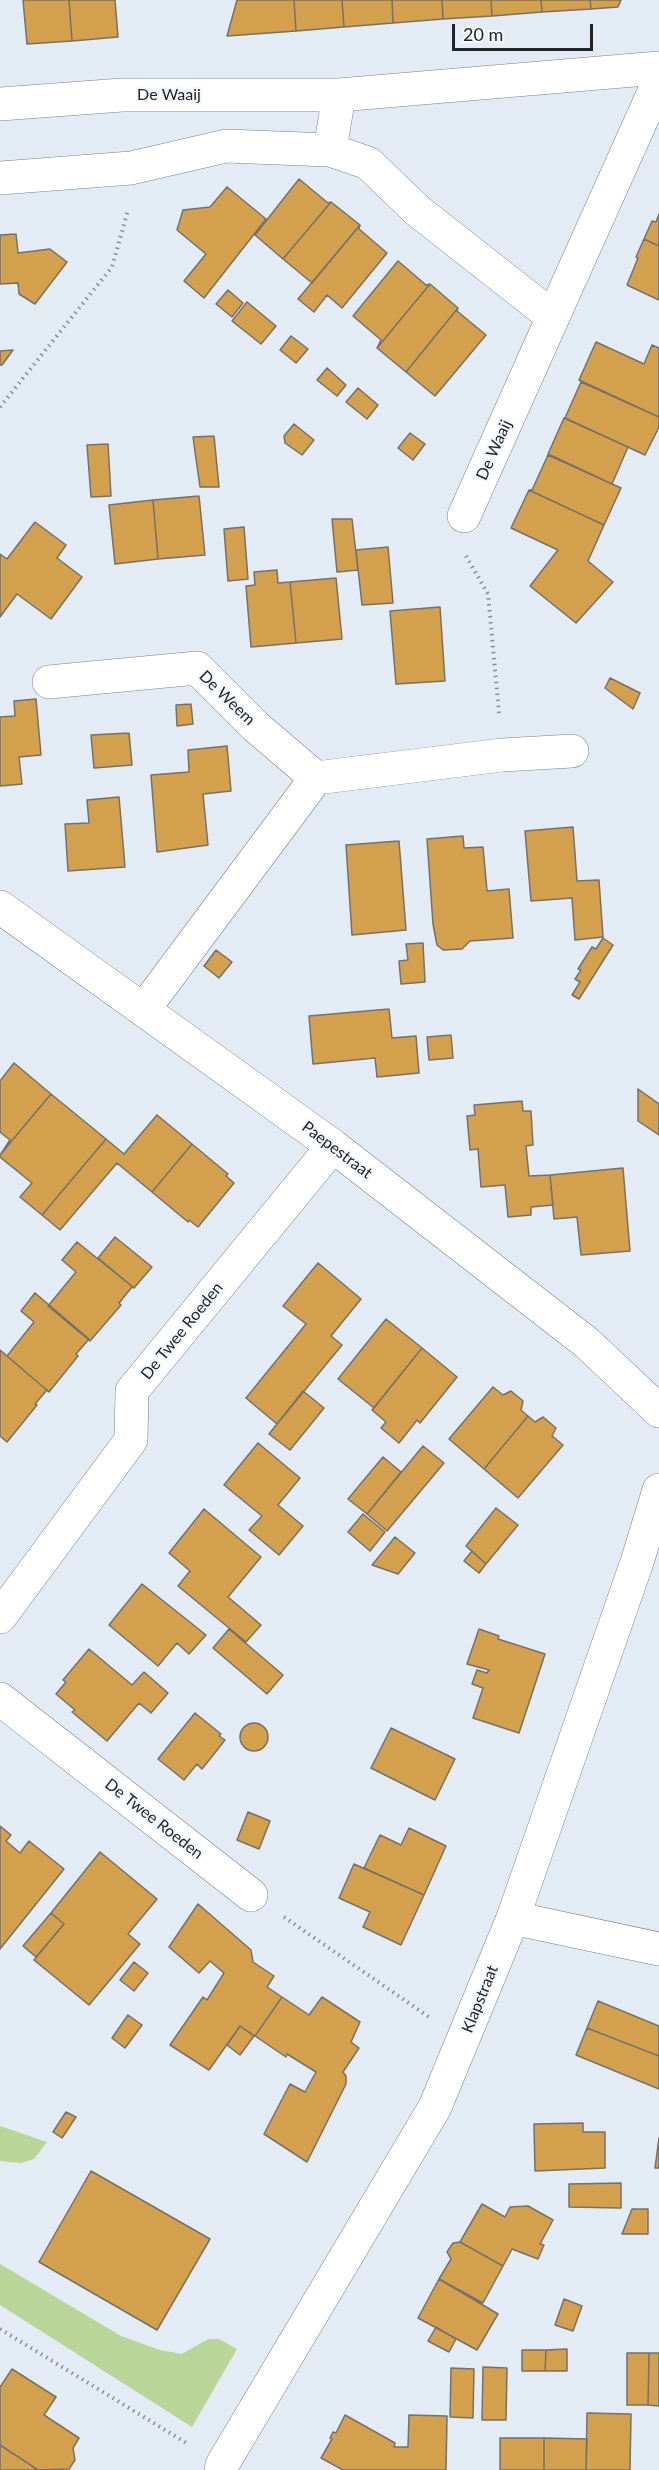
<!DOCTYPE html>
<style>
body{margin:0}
#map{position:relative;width:659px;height:2470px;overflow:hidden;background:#e3ebf4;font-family:Lato,sans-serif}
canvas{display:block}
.scale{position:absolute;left:452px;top:24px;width:141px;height:27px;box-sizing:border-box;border:3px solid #222528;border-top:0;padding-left:8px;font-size:18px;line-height:21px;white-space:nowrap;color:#222528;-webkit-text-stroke:4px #f3f8fd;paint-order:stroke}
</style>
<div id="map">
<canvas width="659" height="2470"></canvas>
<div class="scale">20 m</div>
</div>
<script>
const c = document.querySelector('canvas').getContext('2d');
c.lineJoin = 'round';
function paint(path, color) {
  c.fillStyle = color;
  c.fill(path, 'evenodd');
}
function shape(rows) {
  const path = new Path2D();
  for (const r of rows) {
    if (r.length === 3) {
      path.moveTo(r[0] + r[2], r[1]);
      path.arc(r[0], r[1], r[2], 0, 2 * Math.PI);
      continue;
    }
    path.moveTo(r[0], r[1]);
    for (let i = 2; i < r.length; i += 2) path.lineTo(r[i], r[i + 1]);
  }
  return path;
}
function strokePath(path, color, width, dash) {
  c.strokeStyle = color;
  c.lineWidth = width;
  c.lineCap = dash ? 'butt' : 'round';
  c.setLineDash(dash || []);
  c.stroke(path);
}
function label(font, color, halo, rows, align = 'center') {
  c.font = font + ' Lato,sans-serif';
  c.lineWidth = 5;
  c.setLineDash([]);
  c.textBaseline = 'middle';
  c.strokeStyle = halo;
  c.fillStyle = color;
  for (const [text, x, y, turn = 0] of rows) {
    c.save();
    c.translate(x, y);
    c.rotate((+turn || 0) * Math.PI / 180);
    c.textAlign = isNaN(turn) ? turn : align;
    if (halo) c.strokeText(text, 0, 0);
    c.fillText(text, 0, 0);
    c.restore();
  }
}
const green = shape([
 [0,2126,47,2142,34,2159,21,2163,0,2161],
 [0,2264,121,2336,160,2350,182,2354,208,2339,219,2339,237,2349,192,2427,0,2305]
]);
const building = shape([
 [23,0,69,0,72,41,27,44,23,0],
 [69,0,115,0,118,37,72,41,69,0],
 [237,0,294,0,296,31,227,36,237,0],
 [294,0,342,0,344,27,296,31,294,0],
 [342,0,392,0,393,23,344,27,342,0],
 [392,0,442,0,443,19,393,23,392,0],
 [442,0,491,0,492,16,443,19,442,0],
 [491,0,541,0,542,12,492,16,491,0],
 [541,0,590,0,591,9,542,12,541,0],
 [590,0,621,0,618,7,591,9,590,0],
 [299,179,328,203,331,202,283,259,255,235,299,179],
 [227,187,266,219,204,298,184,281,206,254,177,230,183,210,210,207,227,187],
 [331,202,360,225,312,283,283,259,331,202],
 [659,214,659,246,644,239,652,221,656,222,659,214],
 [360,225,359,229,387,253,342,308,327,295,314,312,298,299,360,225],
 [16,234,18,253,50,249,67,262,35,304,19,294,18,283,0,284,0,235,16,234],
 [644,239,659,246,659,300,627,285,638,258,636,257,644,239],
 [398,261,426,285,430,284,377,348,381,340,353,316,398,261],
 [430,284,458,308,406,372,377,348,430,284],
 [228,290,243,303,232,317,216,304,228,290],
 [247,302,276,326,261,344,232,321,247,302],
 [458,308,457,311,486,335,435,396,406,372,458,308],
 [291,336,308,349,296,363,280,350,291,336],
 [596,342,644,364,652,345,659,348,659,417,579,380,596,342],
 [13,350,2,365,0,365,0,351,13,350],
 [327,368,346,385,337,396,317,380,327,368],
 [581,382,659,417,659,427,645,455,565,418,581,382],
 [358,388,378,405,367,419,346,402,358,388],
 [564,418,628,447,612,484,548,454,564,418],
 [294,424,314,440,302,455,285,443,284,436,294,424],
 [410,433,425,444,413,460,398,448,410,433],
 [214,436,219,487,200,487,193,437,214,436],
 [108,444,111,496,91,497,87,445,108,444],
 [548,455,621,488,604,525,529,490,532,490,548,455],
 [529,490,604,525,588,561,613,582,576,623,530,586,558,550,511,528,529,490],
 [199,496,205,555,158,559,153,500,199,496],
 [153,500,158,559,115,564,109,505,153,500],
 [332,519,352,519,358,570,337,572,332,519],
 [35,522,66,545,57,558,82,577,51,619,17,594,0,617,0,554,7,559,35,522],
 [244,527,248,579,228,581,224,529,244,527],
 [388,547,393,603,362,605,356,550,388,547],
 [277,570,278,583,290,582,296,643,251,647,246,586,255,585,254,572,277,570],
 [336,578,342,639,296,643,290,582,336,578],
 [440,607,445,681,396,684,390,611,440,607],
 [610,678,640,693,633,709,605,688,610,678],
 [36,699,41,755,19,757,22,784,0,786,0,717,15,716,14,701,36,699],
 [191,704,193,724,177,726,176,705,191,704],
 [129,733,132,765,94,768,91,735,129,733],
 [227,746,231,791,203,794,208,845,157,852,151,775,189,772,188,750,227,746],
 [119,797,125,867,68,871,65,824,89,823,87,800,119,797],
 [573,827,577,881,599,880,603,937,575,940,572,898,531,901,525,831,573,827],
 [463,836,464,848,483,847,487,891,509,889,513,938,470,941,462,949,443,950,437,945,433,924,427,839,463,836],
 [399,841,406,930,352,935,346,845,399,841],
 [603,938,613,945,579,999,572,995,580,982,575,979,581,970,578,969,592,947,596,949,603,938],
 [423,943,425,982,401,984,399,961,408,960,406,944,423,943],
 [216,950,232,962,219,978,204,966,216,950],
 [389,1009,392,1038,416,1036,419,1073,377,1077,375,1058,313,1064,309,1016,389,1009],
 [451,1035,453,1058,429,1060,427,1037,451,1035],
 [14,1063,51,1094,0,1155,10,1140,0,1132,0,1081,14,1063],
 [638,1089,659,1104,659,1135,638,1121,638,1089],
 [51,1094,106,1139,42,1215,20,1197,32,1183,0,1157,0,1155,51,1094],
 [522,1101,523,1111,531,1111,533,1145,526,1146,529,1176,550,1175,553,1205,531,1207,531,1215,508,1217,505,1185,481,1187,478,1149,470,1150,467,1116,475,1115,474,1105,522,1101],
 [157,1115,192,1144,152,1192,117,1163,60,1230,42,1215,106,1139,124,1154,157,1115],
 [192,1144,228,1174,226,1176,234,1183,198,1227,189,1220,188,1222,152,1192,192,1144],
 [623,1168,630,1251,581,1255,577,1217,554,1219,550,1175,623,1168],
 [115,1237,152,1267,134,1288,98,1258,115,1237],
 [77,1242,134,1288,132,1287,119,1303,121,1305,90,1341,48,1306,76,1272,62,1260,77,1242],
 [318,1263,361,1299,331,1336,342,1345,277,1424,246,1398,306,1324,283,1306,318,1263],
 [35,1293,89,1339,76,1354,78,1356,49,1392,0,1350,7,1356,34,1322,21,1311,35,1293],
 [386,1319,422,1348,374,1408,338,1379,386,1319],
 [422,1348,457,1377,420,1423,417,1420,399,1443,381,1428,386,1422,372,1410,422,1348],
 [0,1350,49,1392,47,1390,35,1404,37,1405,7,1442,0,1436,0,1350],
 [493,1387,503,1395,511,1391,523,1401,521,1410,528,1416,484,1469,449,1439,493,1387],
 [303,1391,324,1408,290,1450,269,1434,303,1391],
 [528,1416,535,1422,543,1417,556,1428,552,1436,563,1445,518,1498,484,1469,528,1416],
 [258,1443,300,1478,278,1505,303,1526,279,1555,249,1530,262,1516,224,1485,258,1443],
 [423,1446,444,1463,387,1531,367,1514,423,1446],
 [383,1457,401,1472,367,1514,348,1499,383,1457],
 [496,1508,518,1525,486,1564,466,1546,496,1508],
 [204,1509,261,1557,228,1597,261,1625,246,1642,178,1586,190,1571,169,1553,204,1509],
 [363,1514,385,1532,370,1551,348,1532,363,1514],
 [395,1537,415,1553,398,1574,372,1565,395,1537],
 [472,1551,486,1564,479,1573,464,1561,472,1551],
 [142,1584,206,1635,189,1654,177,1643,158,1666,109,1625,142,1584],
 [229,1629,283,1675,267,1694,213,1648,229,1629],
 [479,1629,499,1636,498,1639,545,1654,519,1733,473,1718,483,1688,472,1684,477,1670,487,1673,489,1670,467,1664,479,1629],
 [89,1649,132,1685,144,1672,168,1693,151,1713,139,1703,107,1741,72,1712,75,1710,56,1694,66,1682,63,1680,89,1649],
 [195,1713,221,1734,219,1736,225,1740,202,1769,197,1764,184,1780,158,1759,195,1713],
 [254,1737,14],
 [391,1728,455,1759,435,1800,371,1768,391,1728],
 [248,1812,270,1821,259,1849,237,1840,248,1812],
 [0,1826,11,1835,6,1841,20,1853,29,1841,64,1869,0,1949,0,1826],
 [409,1828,446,1846,424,1895,364,1868,380,1835,401,1845,409,1828],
 [100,1852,157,1899,128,1934,140,1944,89,2005,34,1960,64,1924,51,1913,100,1852],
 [354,1864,424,1895,401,1945,363,1927,370,1912,339,1898,354,1864],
 [198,1904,251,1950,253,1962,274,1976,267,1987,282,1997,255,2036,240,2026,209,2070,170,2045,203,1997,207,2000,224,1973,210,1961,199,1973,169,1947,198,1904],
 [51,1913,64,1924,36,1957,23,1946,51,1913],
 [134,1962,148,1973,134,1991,120,1980,134,1962],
 [282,1997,309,2015,322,1997,360,2022,351,2042,359,2048,343,2072,346,2076,346,2084,307,2162,264,2134,290,2084,305,2092,316,2072,287,2054,286,2057,255,2036,282,1997],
 [598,2001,659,2026,659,2056,587,2028,598,2001],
 [128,2015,142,2025,125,2048,112,2038,128,2015],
 [240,2026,254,2036,240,2055,227,2045,240,2026],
 [587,2028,659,2056,659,2089,576,2055,587,2028],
 [66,2112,76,2117,62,2138,53,2132,66,2112],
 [583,2123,583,2132,605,2132,605,2168,535,2171,534,2124,583,2123],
 [659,2138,659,2168,655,2168,659,2138],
 [91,2171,210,2239,157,2330,39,2262,91,2171],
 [621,2183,621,2208,569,2207,569,2184,621,2183],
 [482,2204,505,2217,510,2207,528,2206,553,2220,540,2244,544,2245,538,2259,512,2249,503,2266,460,2242,482,2204],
 [632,2209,648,2209,648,2234,622,2234,632,2209],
 [460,2242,503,2266,483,2303,439,2279,451,2259,447,2252,453,2243,460,2242],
 [439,2279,498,2314,477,2350,418,2318,439,2279],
 [564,2299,582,2306,573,2331,555,2325,564,2299],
 [436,2327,456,2339,449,2352,428,2341,436,2327],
 [567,2349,567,2371,545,2371,546,2350,567,2349],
 [522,2350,546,2350,545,2371,522,2371,522,2350],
 [627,2353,649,2353,648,2405,627,2405,627,2353],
 [649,2353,659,2353,659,2406,648,2405,649,2353],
 [483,2367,507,2368,506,2420,482,2420,483,2367],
 [451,2368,474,2369,473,2418,450,2417,451,2368],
 [12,2369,56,2397,44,2415,79,2438,73,2448,75,2460,69,2469,38,2470,0,2445,0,2387,12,2369],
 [587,2413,631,2414,630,2470,586,2470,587,2413],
 [345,2415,395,2443,394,2447,408,2447,409,2415,447,2416,446,2470,343,2470,321,2458,332,2439,330,2438,333,2432,336,2433,345,2415],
 [500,2438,544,2438,544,2470,500,2470,500,2438],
 [544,2438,587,2439,586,2470,544,2470,544,2438],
 [0,2445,38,2470,0,2470,0,2445]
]);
const path = shape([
 [0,407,112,267,128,210],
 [466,556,488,594,499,713],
 [284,1917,429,2017],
 [0,2329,188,2444]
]);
const minor = shape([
 [0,104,122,95,339,95,659,68],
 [330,150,339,95],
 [0,178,131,168,226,146,330,150,368,163,418,211,553,317,659,81],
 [464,516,553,317],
 [49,682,197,668,255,726,316,778],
 [0,907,333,1146,587,1343,659,1411],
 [144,1009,316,778,502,755,572,751],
 [0,1617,131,1440,132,1391,333,1146],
 [0,1699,251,1895],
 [513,1918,659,1949],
 [221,2470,222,2465,435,2107,513,1918,637,1562,659,1490]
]);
const streetNames = [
 ["De Waaij",169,95],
 ["De Waaij",494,450,-66],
 ["De Weem",227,698,44],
 ["Paepestraat",337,1150,37],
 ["De Twee Roeden",182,1331,-51],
 ["De Twee Roeden",154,1819,38],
 ["Klapstraat",480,1999,-68]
];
paint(green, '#bad598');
paint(building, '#d3a14e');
strokePath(building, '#767068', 1.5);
strokePath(minor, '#798088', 34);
strokePath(path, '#888e94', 4, [1.5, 4.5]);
strokePath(minor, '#fff', 33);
label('16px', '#222528', '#f3f8fd', streetNames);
</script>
